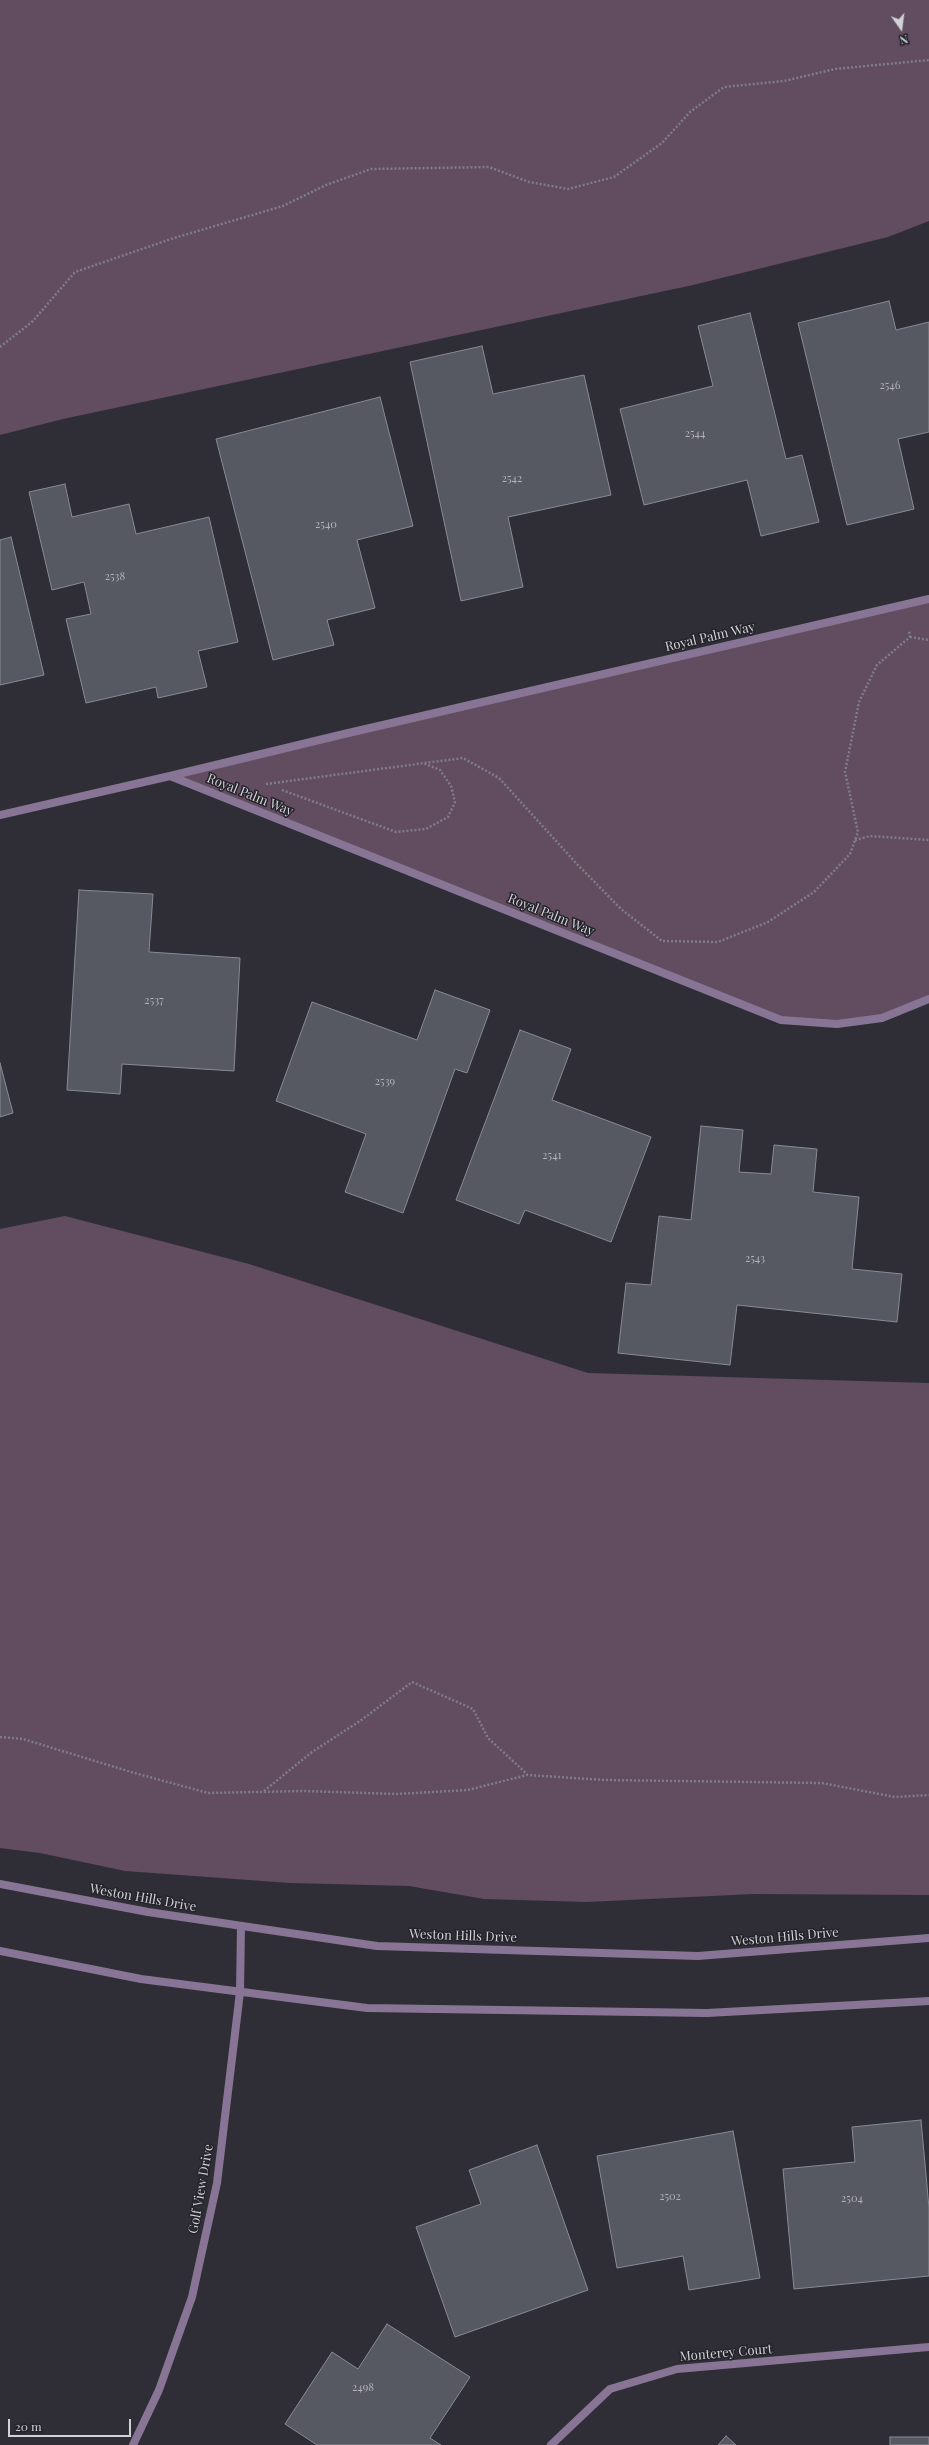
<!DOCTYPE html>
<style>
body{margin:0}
#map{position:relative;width:929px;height:2445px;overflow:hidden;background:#2f2e36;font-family:"Playfair Display",serif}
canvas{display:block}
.north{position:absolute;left:881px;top:8px;width:40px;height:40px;-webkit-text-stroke:3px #25242c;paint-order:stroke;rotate:166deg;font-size:11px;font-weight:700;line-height:16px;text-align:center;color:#d1d1d6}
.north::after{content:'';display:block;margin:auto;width:14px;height:18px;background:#d1d1d6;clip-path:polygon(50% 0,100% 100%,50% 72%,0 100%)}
.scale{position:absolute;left:8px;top:2419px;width:123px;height:18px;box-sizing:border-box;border:2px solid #d1d1d6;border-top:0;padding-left:5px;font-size:12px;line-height:14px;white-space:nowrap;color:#d1d1d6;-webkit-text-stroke:3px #25242c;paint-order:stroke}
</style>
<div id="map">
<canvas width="929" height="2445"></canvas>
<div class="north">N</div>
<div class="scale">20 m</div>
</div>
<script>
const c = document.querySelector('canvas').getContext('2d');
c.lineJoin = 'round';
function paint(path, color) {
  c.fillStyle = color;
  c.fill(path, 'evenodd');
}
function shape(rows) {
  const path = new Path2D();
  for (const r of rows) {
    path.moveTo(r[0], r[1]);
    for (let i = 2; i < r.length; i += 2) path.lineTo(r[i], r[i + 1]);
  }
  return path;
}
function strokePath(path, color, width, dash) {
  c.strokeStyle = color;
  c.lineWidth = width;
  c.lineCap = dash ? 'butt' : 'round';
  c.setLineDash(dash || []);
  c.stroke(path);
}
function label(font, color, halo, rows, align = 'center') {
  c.font = font + ' "Playfair Display",serif';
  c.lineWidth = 3;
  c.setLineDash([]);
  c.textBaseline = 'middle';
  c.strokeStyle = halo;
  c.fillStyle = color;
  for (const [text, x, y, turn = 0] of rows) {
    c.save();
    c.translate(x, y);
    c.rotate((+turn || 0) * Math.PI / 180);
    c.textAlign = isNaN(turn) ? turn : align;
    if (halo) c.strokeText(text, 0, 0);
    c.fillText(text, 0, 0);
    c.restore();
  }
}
const green = shape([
 [0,0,929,0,929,221,888,237,693,285,63,419,0,435],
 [929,599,929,999,882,1018,837,1024,781,1020,170,776],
 [65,1216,249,1264,588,1373,929,1383,929,1895,753,1894,587,1902,484,1899,409,1886,290,1883,125,1871,40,1853,0,1848,0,1229]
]);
const building = shape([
 [889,301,896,330,929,322,929,432,898,439,914,509,847,525,798,323,889,301],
 [750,313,786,459,802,455,819,522,761,536,747,480,644,505,620,409,713,386,698,326,750,313],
 [482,346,493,394,584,375,611,495,508,517,523,587,461,601,410,362,482,346],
 [380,397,413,526,357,540,375,608,327,620,334,645,273,660,216,439,380,397],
 [65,484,72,517,129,504,136,534,209,517,238,642,198,651,207,687,158,698,156,687,86,703,66,619,91,614,84,582,52,590,29,492,65,484],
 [11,537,44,675,0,685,0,540,11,537],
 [79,890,153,894,149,952,240,958,234,1071,122,1064,120,1094,67,1090,79,890],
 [435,990,490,1010,467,1073,455,1069,403,1213,345,1192,366,1134,276,1101,312,1002,417,1040,435,990],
 [520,1030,571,1049,552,1100,651,1137,611,1242,525,1210,519,1224,456,1200,520,1030],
 [0,1063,13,1113,0,1117,0,1063],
 [701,1126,743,1130,739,1172,771,1174,774,1145,817,1149,813,1192,859,1197,852,1269,902,1274,897,1322,737,1305,730,1365,618,1353,626,1283,651,1285,659,1216,691,1220,701,1126],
 [921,2120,929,2208,929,2276,794,2289,783,2169,855,2162,852,2127,921,2120],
 [733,2131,760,2278,689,2290,683,2256,617,2268,597,2156,733,2131],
 [537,2145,588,2290,455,2337,416,2227,481,2204,469,2170,537,2145],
 [387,2324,470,2377,430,2438,441,2445,317,2445,285,2424,332,2352,358,2369,387,2324],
 [726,2436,736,2445,718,2445,726,2436],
 [890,2437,929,2437,929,2445,890,2445,890,2437]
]);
const path = shape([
 [0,347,33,321,75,272,174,238,283,206,326,185,371,169,489,167,529,182,568,189,614,177,662,143,690,112,724,87,784,81,835,69,929,60],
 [910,637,929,640],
 [266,784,463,758,499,778,576,863,621,909,662,941,718,942,768,922,814,892,850,854,858,832,845,772,859,702,877,665,910,637,909,630],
 [282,790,396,832,426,829,448,817,455,802,451,786,440,770,423,763],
 [855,840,870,836,929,840],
 [0,1737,23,1739,131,1772,208,1793,303,1791,397,1794,468,1790,527,1775,605,1780,822,1783,895,1797,929,1795],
 [264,1791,312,1752,360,1721,412,1682,473,1709,488,1738,527,1774]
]);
const street = shape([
 [929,599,344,734,170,776,781,1020,837,1024,882,1018,929,999],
 [0,815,170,776],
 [0,1884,148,1912,377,1946,698,1956,929,1938],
 [0,1951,141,1979,367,2008,707,2013,929,2001],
 [133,2445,159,2390,192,2297,217,2183,240,1992,241,1926],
 [551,2445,610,2389,677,2369,929,2347]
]);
const numberNames = [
 ["2546",890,386],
 ["2544",695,434],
 ["2542",512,479],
 ["2540",326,525],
 ["2538",115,577],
 ["2537",154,1001],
 ["2539",385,1082],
 ["2541",552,1156],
 ["2543",755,1259],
 ["2502",670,2197],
 ["2504",852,2199],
 ["2498",363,2388]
];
const streetNames = [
 ["Royal Palm Way",710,637,-13],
 ["Royal Palm Way",250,795,22],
 ["Royal Palm Way",551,915,22],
 ["Weston Hills Drive",143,1898,10],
 ["Weston Hills Drive",463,1936,2],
 ["Weston Hills Drive",785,1937,-5],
 ["Golf View Drive",201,2189,-80],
 ["Monterey Court",726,2353,-5]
];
paint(green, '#614d5f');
paint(building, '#575962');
strokePath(building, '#888b94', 1);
strokePath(path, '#7f7e85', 2.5, [2, 2]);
strokePath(street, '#887596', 8);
label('11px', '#b2b3b9', null, numberNames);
label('13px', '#d1d1d6', '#25242c', streetNames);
</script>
